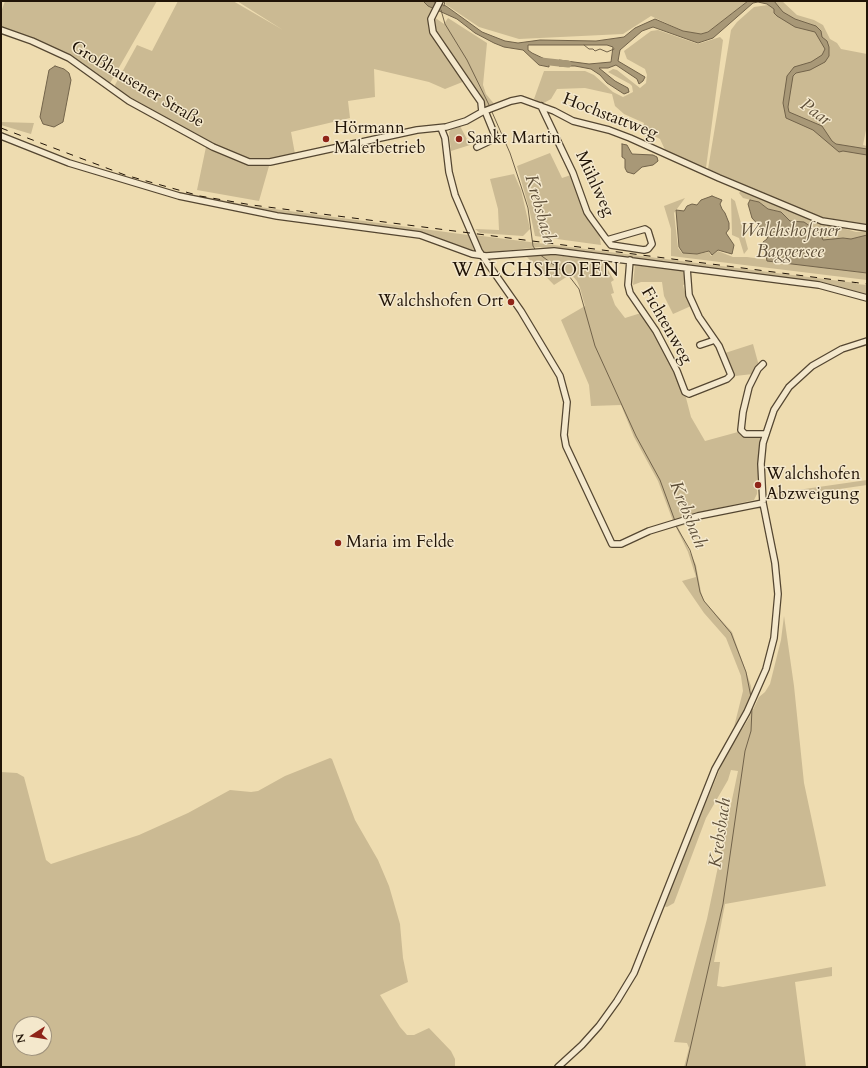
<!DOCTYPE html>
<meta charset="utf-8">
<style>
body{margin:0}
#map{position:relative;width:868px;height:1068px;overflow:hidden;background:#eedcb0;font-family:Cardo,serif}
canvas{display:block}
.frame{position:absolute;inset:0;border:2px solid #211407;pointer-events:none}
.north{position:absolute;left:12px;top:1016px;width:40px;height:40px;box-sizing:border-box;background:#f4e8cc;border:1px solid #a0937d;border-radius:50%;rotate:258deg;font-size:11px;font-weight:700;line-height:16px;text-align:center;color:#211407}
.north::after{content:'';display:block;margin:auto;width:14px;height:18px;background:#8f2418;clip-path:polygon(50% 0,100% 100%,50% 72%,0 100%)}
</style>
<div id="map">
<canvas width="868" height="1068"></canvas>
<div class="frame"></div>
<div class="north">N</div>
</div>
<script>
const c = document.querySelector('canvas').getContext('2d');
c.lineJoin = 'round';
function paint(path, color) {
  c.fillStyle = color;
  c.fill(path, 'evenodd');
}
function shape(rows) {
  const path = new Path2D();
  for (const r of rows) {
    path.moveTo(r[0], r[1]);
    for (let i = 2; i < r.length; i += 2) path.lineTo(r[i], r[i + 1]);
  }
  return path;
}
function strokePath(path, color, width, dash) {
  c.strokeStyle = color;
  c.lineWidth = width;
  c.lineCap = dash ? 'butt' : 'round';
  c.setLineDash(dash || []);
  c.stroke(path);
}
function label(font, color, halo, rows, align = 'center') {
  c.font = font + ' Cardo,serif';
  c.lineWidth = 3;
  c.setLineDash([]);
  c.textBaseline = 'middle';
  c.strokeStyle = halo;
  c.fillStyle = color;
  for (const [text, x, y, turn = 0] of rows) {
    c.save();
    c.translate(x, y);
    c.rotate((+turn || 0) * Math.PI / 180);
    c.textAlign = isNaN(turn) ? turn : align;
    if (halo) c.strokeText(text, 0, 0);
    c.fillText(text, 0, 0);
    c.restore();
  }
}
const green = shape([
 [5,1,157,1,109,85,72,57,1,29,1,12],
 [178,1,233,1,283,30,237,1,422,1,434,8,428,18,429,31,465,81,445,89,429,82,374,69,375,97,348,101,350,118,291,132,295,154,261,160,242,157,214,145,116,89,115,85,137,45,152,51],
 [447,1,748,1,708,32,701,34,683,31,651,16,623,34,519,39,479,27,445,4],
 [769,1,782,1,797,15,814,20,823,25,830,39,837,43,841,49,867,54,867,125,863,145,867,146,867,225,829,221,819,217,708,169,731,30,737,22,754,7,768,5],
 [434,17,444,24,448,18,487,43,483,85,486,94,495,105,486,108,480,96,460,65,434,29],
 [658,30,698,44,720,37,723,40,706,168,666,152,660,139,642,130,644,123,624,114,615,106,612,94,585,88,557,89,551,99,542,104,534,99,544,71,585,71,594,75,613,92,623,97,633,92,632,86,630,84,608,72,613,69,617,70,640,88,646,83,647,75,645,69,627,59,624,51,651,31],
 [1,122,34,123,31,134,1,125],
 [460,126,470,145,451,151,449,132,453,127],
 [206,147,239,161,269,166,259,201,197,190],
 [550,153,562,178,571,175,599,232,601,245,535,236,529,208,517,166],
 [514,174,521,190,530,229,523,236,480,233,475,229,499,230,498,209,490,179],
 [742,189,806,217,856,232,867,231,867,235,851,239,843,238,823,240,804,222,790,221,781,212,768,209,759,202,743,198,739,193],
 [175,191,252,206,468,235,475,252,463,249,437,237,420,232,251,209,180,194],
 [685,198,674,213,678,248,682,253,697,254,709,252,711,256,718,251,733,257,747,257,867,273,867,280,671,256,671,229,664,206],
 [731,198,735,201,748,249,744,254,739,238,732,235],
 [474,235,856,283,856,284,867,285,867,295,834,285,819,282,570,250,539,247,485,253],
 [546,254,606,261,606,267,614,280,611,282,614,293,611,294,615,305,625,318,641,313,648,322,685,394,691,417,705,441,738,432,744,436,760,434,763,437,759,458,757,494,754,500,697,513,673,521,658,481,634,437,621,405,591,406,589,385,561,320,585,306,580,288,577,281,571,274,554,285,526,256],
 [635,264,682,270,685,274,686,284,683,285,685,293,691,306,673,314,664,296,662,282,641,282,633,285],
 [753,344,759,366,753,374,735,376,725,353],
 [867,480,867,485,771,499,770,494],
 [758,505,761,509,753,508,715,515,678,527,696,565,701,592,704,601,732,632,751,686,752,695,734,727,743,691,741,676,726,638,704,613,682,581,696,577,688,552,675,525,700,516],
 [784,616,794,686,804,783,826,886,725,904,714,962,720,962,717,986,723,987,832,967,832,976,795,982,806,1067,684,1067,689,1048,687,1043,674,1042,707,919,738,771,731,770,728,780,706,818,674,903,667,907,663,906,724,759,749,718,759,697,765,692,770,684,781,640],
 [330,758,332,759,355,820,378,860,389,886,400,924,403,958,408,982,380,995,400,1027,407,1035,414,1035,429,1028,451,1051,455,1059,455,1067,1,1067,1,772,17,773,24,777,46,860,51,864,139,835,188,813,230,790,251,792,258,791,285,776],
 [20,1024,44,1024,44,1048,20,1048]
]);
const water = shape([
 [423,1,432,1,446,6,482,32,505,41,518,43,540,40,596,41,624,37,635,28,655,19,683,31,701,34,708,32,748,1,774,1,783,12,795,19,816,26,821,31,822,37,827,41,829,47,829,56,825,62,810,70,796,73,793,76,788,107,789,112,822,126,832,141,836,144,867,149,867,155,843,151,839,152,813,130,786,118,783,103,787,76,794,67,811,62,822,55,825,49,815,32,795,27,777,16,774,13,774,9,767,4,758,2,753,3,713,38,698,43,653,27,642,31,620,50,618,61,645,77,643,81,639,84,637,79,616,65,608,68,599,68,615,81,628,88,629,92,624,94,607,83,600,75,591,69,575,66,559,66,559,60,589,64,611,62,613,47,607,45,528,45,528,50,532,53,549,61,549,67,539,65,523,50,504,47,494,43,475,33,457,19,428,6,423,1],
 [55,66,64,69,69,73,71,80,63,122,54,127,43,124,40,117,49,70,55,66],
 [622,144,627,145,632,154,653,155,657,157,658,161,653,165,642,167,634,174,627,172,625,168,625,159,622,157,622,144],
 [712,196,722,200,720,204,722,209,725,213,729,223,729,229,726,233,734,245,732,254,718,250,712,255,709,251,697,254,683,253,679,247,676,210,684,211,687,206,692,204,697,205,701,200,712,196],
 [750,200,759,202,768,209,781,212,790,221,804,222,820,233,823,240,843,238,851,239,867,235,867,273,767,261,763,242,767,239,768,236,752,218,748,204,750,200]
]);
const stream = shape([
 [444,6,445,1],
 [441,10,445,24,467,60,490,107],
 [584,45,589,49,593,49,595,51,600,49,607,52,614,49],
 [492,112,510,153,521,186,528,208,533,246,536,251],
 [539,254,569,276,579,289,595,346,636,436,660,480,675,521],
 [676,526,690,550,695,566,700,592,704,601,731,633,746,672,751,697],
 [686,1067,723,904,745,751,751,731,752,708]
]);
const river = shape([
 [541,61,568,64]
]);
const minor = shape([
 [440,1,431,19,433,32,474,92,481,102,482,112],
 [1,30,32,41,69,58,129,101,213,147,249,162,270,162,417,130,446,127,466,121,482,112,511,101,521,99,554,111,573,121,609,130,630,138,719,178,822,221,867,228],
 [541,106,573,173,587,212,591,218,607,240,611,245,644,250,648,249,652,244,648,231,645,229,607,240],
 [441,128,445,138,449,172,455,195,479,251,521,311,560,376,567,402,564,435,566,446,612,544,621,544,649,531,698,516,763,503],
 [1,136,69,163,179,196,277,216,420,235,472,254,486,256,554,251,819,285,867,298],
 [477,147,496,138,485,111],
 [630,260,628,285,630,293,656,331,677,371,685,392,689,394,727,379,731,375,719,346,699,317,689,295,687,268],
 [700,345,715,340],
 [763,364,758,369,749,387,743,412,741,430,745,434,766,434],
 [558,1067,582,1045,599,1026,617,1001,634,973,715,769,747,712,766,669,774,638,778,594,775,563,763,503,761,464,763,443,774,410,789,387,812,366,842,349,867,341]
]);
const rail = shape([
 [1,128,125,175,200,196,252,205,867,284]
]);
const markers = [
 [326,139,4,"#8f2418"],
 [459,139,4,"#8f2418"],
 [511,302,4,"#8f2418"],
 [758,485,4,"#8f2418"],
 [338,543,4,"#8f2418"]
];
const streetNames = [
 ["Großhausener Straße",137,85,31],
 ["Hochstattweg",610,117,21],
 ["Mühlweg",594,184,65],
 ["Fichtenweg",666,326,60]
];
const poiNames = [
 ["Hörmann",334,129],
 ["Malerbetrieb",334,149],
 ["Sankt Martin",467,139],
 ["Walchshofen Ort",503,302,"right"],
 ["Walchshofen",766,475],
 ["Abzweigung",766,495],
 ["Maria im Felde",346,543]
];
const waterNames = [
 ["Paar",815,113,36],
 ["Krebsbach",539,209,74],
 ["Walchshofener",790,232],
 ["Baggersee",790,253],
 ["Krebsbach",687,515,68],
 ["Krebsbach",721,833,-82]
];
const quarterNames = [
 ["WALCHSHOFEN",536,272]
];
paint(green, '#cbba93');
paint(water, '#a89877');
strokePath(water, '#72634a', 1);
strokePath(stream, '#72634a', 1);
strokePath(river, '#a89877', 7);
strokePath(minor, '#544631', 8);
strokePath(minor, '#f4e8cc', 5.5);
strokePath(rail, '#211407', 1, [7, 7]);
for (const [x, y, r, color] of markers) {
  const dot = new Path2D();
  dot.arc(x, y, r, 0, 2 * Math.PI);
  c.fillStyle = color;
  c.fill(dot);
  strokePath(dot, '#f4e8cc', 1.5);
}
label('17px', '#211407', '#f4e8cc', streetNames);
label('17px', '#211407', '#f4e8cc', poiNames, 'left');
label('italic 18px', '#5e4f39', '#f4e8cc', waterNames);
c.letterSpacing = '1px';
label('19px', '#211407', '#f4e8cc', quarterNames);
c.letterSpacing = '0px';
</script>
